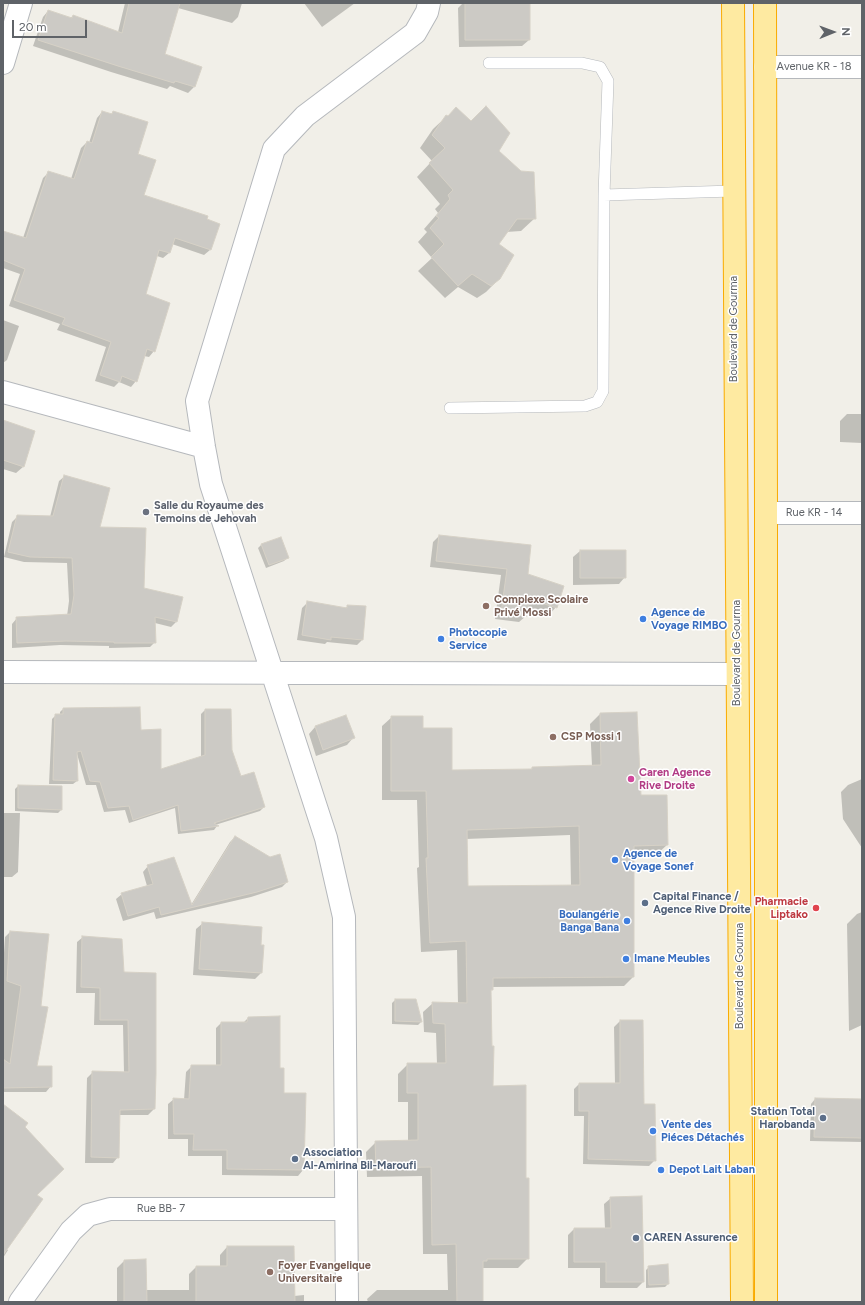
<!DOCTYPE html>
<meta charset="utf-8">
<style>
body{margin:0}
#map{position:relative;width:865px;height:1305px;overflow:hidden;background:#f1efe8;font-family:Figtree,sans-serif}
canvas{display:block}
.frame{position:absolute;inset:0;border:4px solid #5f6368;pointer-events:none}
.north{position:absolute;left:813px;top:12px;width:40px;height:40px;-webkit-text-stroke:3px #fff;paint-order:stroke;rotate:89deg;font-size:11px;font-weight:700;line-height:16px;text-align:center;color:#5f6368}
.north::after{content:'';display:block;margin:auto;width:14px;height:18px;background:#5f6368;clip-path:polygon(50% 0,100% 100%,50% 72%,0 100%)}
.scale{position:absolute;left:12px;top:20px;width:75px;height:18px;box-sizing:border-box;border:2px solid #5f6368;border-top:0;padding-left:5px;font-size:12px;line-height:14px;white-space:nowrap;color:#5f6368;-webkit-text-stroke:3px #fff;paint-order:stroke}
</style>
<div id="map">
<canvas width="865" height="1305"></canvas>
<div class="frame"></div>
<div class="north">N</div>
<div class="scale">20 m</div>
</div>
<script>
const c = document.querySelector('canvas').getContext('2d');
c.lineJoin = 'round';
function paint(path, color) {
  c.fillStyle = color;
  c.fill(path, 'evenodd');
}
function shape(rows) {
  const path = new Path2D();
  for (const r of rows) {
    path.moveTo(r[0], r[1]);
    for (let i = 2; i < r.length; i += 2) path.lineTo(r[i], r[i + 1]);
  }
  return path;
}
function strokePath(path, color, width, dash) {
  c.strokeStyle = color;
  c.lineWidth = width;
  c.lineCap = dash ? 'butt' : 'round';
  c.setLineDash(dash || []);
  c.stroke(path);
}
function label(font, color, halo, rows, align = 'center') {
  c.font = font + ' Figtree,sans-serif';
  c.lineWidth = 3;
  c.setLineDash([]);
  c.textBaseline = 'middle';
  c.strokeStyle = halo;
  c.fillStyle = color;
  for (const [text, x, y, turn = 0] of rows) {
    c.save();
    c.translate(x, y);
    c.rotate((+turn || 0) * Math.PI / 180);
    c.textAlign = isNaN(turn) ? turn : align;
    if (halo) c.strokeText(text, 0, 0);
    c.fillText(text, 0, 0);
    c.restore();
  }
}
const shadow = shape([
 [125,3,242,3,238,17,232,23,178,8,164,54,200,68,194,87,188,93,170,86,167,89,111,72,33,46,43,17,48,11,70,18,73,16,118,32],
 [304,3,355,3,322,27],
 [463,3,529,3,529,40,522,46,459,47,458,8],
 [102,112,110,115,113,112,137,155,143,196,219,224,210,250,204,255,172,244,169,253,163,258,157,256,145,295,154,351,149,357,144,356,136,381,131,387,119,382,114,387,95,381,106,347,57,330,60,324,9,306,20,274,3,268,3,232,23,238,43,178,49,172,71,179,81,148,87,142,89,143,97,118],
 [447,116,497,151,535,218,521,231,506,232,497,244,500,278,486,292,477,298,458,287,445,298,418,271,432,258,418,242,427,232,424,229,438,213,435,209,440,204,417,177,432,161,420,148,433,129],
 [3,320,19,326,7,360,3,363],
 [847,414,862,414,862,443,840,442,840,421],
 [3,422,34,431,23,467,16,473,3,469],
 [65,476,98,528,143,589,181,598,176,622,171,627,155,623,155,642,150,647,109,648,109,646,60,645,12,648,12,624,17,618,67,616,69,601,67,563,24,562,4,557,12,522,18,516,50,517,59,481],
 [439,536,527,575,556,607,550,614,527,607,526,616,519,622,495,619,501,575,430,567,433,542],
 [280,538,287,558,284,561,266,568,258,548,261,545],
 [580,551,625,577,619,584,573,585,573,557],
 [308,602,344,609,348,606,362,640,357,645,327,642,325,644,297,640,302,608],
 [64,708,140,731,160,771,201,757,201,714,205,710,231,751,241,778,264,807,260,811,215,825,217,826,214,830,178,834,175,808,129,823,125,810,104,812,96,785,86,785,77,754,77,781,73,784,49,784,52,719,56,715,60,715,60,712],
 [636,713,640,796,667,845,657,854,633,855,633,977,624,986,492,987,492,989,491,991,492,1087,525,1179,528,1258,518,1268,482,1268,482,1302,368,1302,367,1299,377,1290,448,1290,447,1254,423,1254,422,1176,367,1177,366,1152,376,1142,408,1142,408,1102,398,1102,398,1074,408,1064,437,1064,436,1033,424,1032,423,1012,433,1003,458,1004,457,950,421,952,417,868,419,867,417,800,382,800,382,726,392,717,422,729,451,771,531,770,532,768,592,766,590,724,600,714],
 [570,835,571,886,467,886,466,839],
 [315,727,353,738,347,745,316,756,309,734],
 [862,779,862,848,843,819,841,792,848,785],
 [18,786,61,810,58,813,15,811,15,789],
 [3,813,20,813,18,872,12,877,3,877],
 [235,837,287,882,282,887,251,897,156,919,154,912,123,921,116,899,122,894,147,886,143,872,148,866,191,905,230,842],
 [862,912,862,1025,849,1031,847,924,857,914],
 [203,923,263,946,261,973,255,979,193,975,196,929],
 [10,932,39,1007,36,1067,51,1086,46,1092,3,1092,3,968,5,937],
 [83,937,123,973,154,1109,148,1115,119,1115,118,1157,113,1163,85,1163,87,1078,93,1072,124,1073,123,1025,94,1025,95,993,76,993,77,942],
 [395,1000,421,1022,418,1025,392,1024,392,1003],
 [248,1018,279,1069,283,1094,305,1094,303,1170,298,1176,222,1175,222,1156,188,1156,188,1139,168,1139,168,1104,174,1099,184,1100,186,1072,192,1066,216,1066,216,1028,221,1023,243,1023],
 [620,1021,642,1021,643,1105,655,1160,649,1166,583,1164,584,1116,574,1116,574,1089,579,1084,615,1084,614,1027],
 [815,1099,862,1101,862,1142,810,1141,811,1104],
 [3,1106,23,1127,35,1195,6,1249,8,1250,3,1258],
 [611,1198,643,1282,637,1288,600,1288,600,1268,568,1268,568,1235,574,1229,605,1229,604,1204],
 [227,1247,294,1296,304,1295,304,1302,117,1302,117,1268,124,1261,146,1290,189,1290,189,1274,196,1267,220,1267,220,1255],
 [649,1267,668,1284,665,1287,646,1288,646,1270]
]);
const building = shape([
 [129,3,180,3,165,54,202,67,195,87,175,81,174,83,118,66,38,40,48,10,72,18,73,15,122,33,129,3],
 [465,3,530,3,530,40,465,40,465,3],
 [486,106,510,133,499,151,521,171,534,172,536,219,517,219,499,244,514,255,500,279,491,286,472,274,458,286,431,257,444,244,430,228,439,218,436,216,450,199,448,195,453,190,429,163,445,148,432,135,446,115,448,116,456,107,471,121,486,106],
 [102,111,112,114,113,111,148,122,138,154,156,160,144,195,208,216,207,219,220,224,211,250,175,238,170,253,159,250,146,294,170,303,155,352,147,349,137,382,122,376,120,382,100,375,111,342,62,324,65,318,14,300,25,269,3,260,3,231,26,238,48,171,74,179,87,141,92,143,102,111],
 [3,420,35,431,24,467,3,460,3,420],
 [64,475,110,488,100,527,146,528,144,588,183,597,177,622,155,617,156,643,114,643,114,642,66,641,17,643,16,617,71,614,74,595,72,558,30,557,8,552,17,515,53,516,64,475],
 [439,535,531,545,528,574,564,586,557,608,529,599,527,616,501,613,507,569,436,561,439,535],
 [281,537,289,558,269,565,261,544,281,537],
 [580,550,626,550,626,578,580,578,580,550],
 [307,601,347,608,347,605,366,606,363,640,331,637,331,640,302,635,307,601],
 [140,707,141,730,161,729,161,769,205,755,205,709,231,709,232,750,241,776,254,772,265,807,214,823,219,826,181,831,178,805,133,820,129,806,108,808,100,782,90,781,81,751,77,752,78,781,53,780,55,714,63,714,63,708,140,707],
 [637,712,641,795,667,795,668,845,634,846,634,977,493,978,493,990,491,990,492,1046,494,1046,493,1086,526,1085,526,1178,529,1178,529,1259,487,1259,487,1261,483,1261,483,1302,457,1302,456,1244,432,1245,431,1167,376,1168,375,1141,418,1140,418,1093,407,1093,407,1063,446,1063,445,1024,433,1023,432,1002,467,1003,466,941,430,943,426,858,428,858,426,791,391,791,391,716,423,716,423,728,452,728,452,770,532,769,532,767,601,765,600,713,637,712],
 [579,826,580,885,468,886,467,830,579,826],
 [346,715,355,738,323,750,315,726,346,715],
 [18,785,62,786,62,810,18,808,18,785],
 [235,836,270,857,280,854,288,882,257,892,161,915,159,907,128,916,121,893,153,884,147,865,174,857,192,905,235,836],
 [202,922,262,927,261,945,264,945,262,973,199,969,202,922],
 [10,931,49,934,41,1006,48,1007,37,1066,52,1066,52,1087,3,1088,3,1059,10,1064,21,986,7,981,10,931],
 [82,936,122,939,124,972,156,973,156,1074,155,1109,120,1110,119,1158,91,1157,92,1071,129,1072,128,1020,100,1020,100,988,81,987,82,936],
 [395,999,416,999,422,1022,395,1021,395,999],
 [280,1016,280,1068,284,1068,284,1093,306,1093,304,1170,227,1169,227,1150,193,1150,194,1134,174,1134,173,1098,189,1099,191,1065,221,1065,221,1022,247,1022,248,1017,280,1016],
 [620,1020,643,1020,644,1104,655,1104,656,1161,588,1159,589,1111,579,1111,579,1083,620,1083,620,1020],
 [815,1098,862,1099,862,1138,814,1137,815,1098],
 [3,1104,28,1123,25,1127,64,1169,37,1195,43,1199,3,1255,3,1104],
 [642,1196,644,1282,606,1282,606,1262,574,1262,574,1228,611,1228,610,1197,642,1196],
 [227,1246,294,1246,295,1302,196,1302,196,1266,227,1266,227,1246],
 [146,1259,147,1302,124,1302,124,1260,146,1259],
 [668,1264,669,1284,649,1285,648,1266,668,1264]
]);
const service = shape([
 [489,63,582,63,600,67,608,81,604,195,733,191],
 [450,408,585,406,597,402,603,391,604,195]
]);
const minor = shape([
 [3,63,21,3],
 [765,67,862,67],
 [3,392,204,447],
 [766,513,862,513],
 [3,672,737,674],
 [20,1302,71,1231,88,1215,110,1209,346,1209],
 [347,1302,344,917,326,838,211,484,204,447,197,401,274,149,305,116,415,33,427,12,429,3]
]);
const trunk = shape([
 [733,3,742,1302],
 [765,3,766,513,766,1302]
]);
const markers = [
 [146,512,4,"#6b7280"],
 [486,606,4,"#8d6e63"],
 [643,619,4,"#3f7fe0"],
 [441,639,4,"#3f7fe0"],
 [553,737,4,"#8d6e63"],
 [631,779,4,"#d1479c"],
 [615,860,4,"#3f7fe0"],
 [645,903,4,"#5c6f8a"],
 [816,908,4,"#e0444e"],
 [627,921,4,"#3f7fe0"],
 [626,959,4,"#3f7fe0"],
 [823,1118,4,"#5c6f8a"],
 [653,1131,4,"#3f7fe0"],
 [295,1159,4,"#5c6f8a"],
 [661,1170,4,"#3f7fe0"],
 [636,1238,4,"#5c6f8a"],
 [270,1272,4,"#8d6e63"]
];
const streetNames = [
 ["Avenue KR - 18",814,67],
 ["Boulevard de Gourma",734,329,-90],
 ["Rue KR - 14",814,513],
 ["Boulevard de Gourma",737,653,-90],
 ["Boulevard de Gourma",740,976,-90],
 ["Rue BB- 7",161,1209]
];
const worshipNames = [
 ["Salle du Royaume des",154,506],
 ["Temoins de Jehovah",154,519]
];
const educationNames = [
 ["Complexe Scolaire",494,600],
 ["Privé Mossi",494,613],
 ["CSP Mossi 1",561,737],
 ["Foyer Evangelique",278,1266],
 ["Universitaire",278,1279]
];
const shopNames = [
 ["Agence de",651,613],
 ["Voyage RIMBO",651,626],
 ["Photocopie",449,633],
 ["Service",449,646],
 ["Agence de",623,854],
 ["Voyage Sonef",623,867],
 ["Boulangérie",619,915,"right"],
 ["Banga Bana",619,928,"right"],
 ["Imane Meubles",634,959],
 ["Vente des",661,1125],
 ["Piéces Détachés",661,1138],
 ["Depot Lait Laban",669,1170]
];
const hotelNames = [
 ["Caren Agence",639,773],
 ["Rive Droite",639,786]
];
const serviceNames = [
 ["Capital Finance /",653,897],
 ["Agence Rive Droite",653,910],
 ["Station Total",815,1112,"right"],
 ["Harobanda",815,1125,"right"],
 ["Association",303,1153],
 ["Al-Amirina Bil-Maroufi",303,1166],
 ["CAREN Assurence",644,1238]
];
const healthNames = [
 ["Pharmacie",808,902],
 ["Liptako",808,915]
];
paint(shadow, '#0003');
paint(building, '#cccac5');
strokePath(building, '#d6d1c6', 1);
strokePath(service, '#b5b8bc', 12);
strokePath(minor, '#b5b8bc', 24);
strokePath(trunk, '#f9ab00', 24);
strokePath(service, '#fff', 11);
strokePath(minor, '#fff', 22);
strokePath(trunk, '#feeaa1', 22);
for (const [x, y, r, color] of markers) {
  const dot = new Path2D();
  dot.arc(x, y, r, 0, 2 * Math.PI);
  c.fillStyle = color;
  c.fill(dot);
  strokePath(dot, '#fff', 1.5);
}
label('11px', '#5f6368', '#fff', streetNames);
label('bold 11px', '#5b616d', '#fff', worshipNames, 'left');
label('bold 11px', '#785e54', '#fff', educationNames, 'left');
label('bold 11px', '#366cbe', '#fff', shopNames, 'left');
label('bold 11px', '#b23c85', '#fff', hotelNames, 'left');
label('bold 11px', '#4e5e75', '#fff', serviceNames, 'left');
label('bold 11px', '#be3a42', '#fff', healthNames, 'right');
</script>
